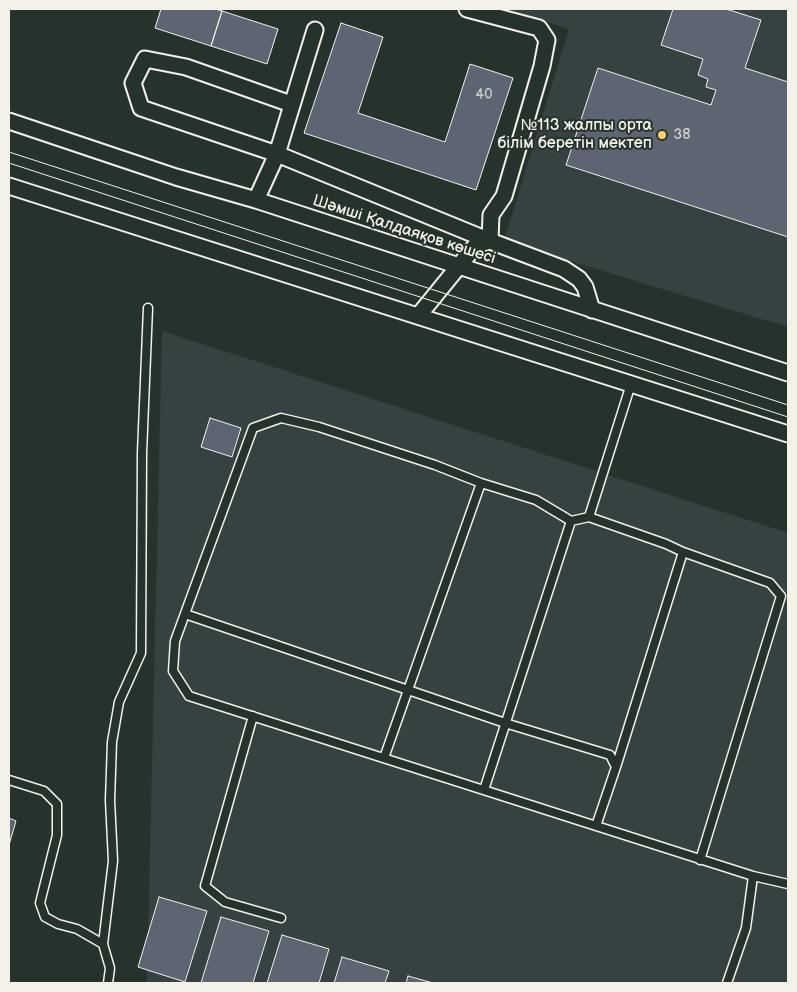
<!DOCTYPE html>
<meta charset="utf-8">
<style>
body{margin:0}
#map{position:relative;width:797px;height:992px;overflow:hidden;background:#26332d;font-family:"Balsamiq Sans",sans-serif}
canvas{display:block}
.frame{position:absolute;inset:0;border:10px solid #f4f1e8;pointer-events:none}
</style>
<div id="map">
<canvas width="797" height="992"></canvas>
<div class="frame"></div>
</div>
<script>
const c = document.querySelector('canvas').getContext('2d');
c.lineJoin = 'round';
function paint(path, color) {
  c.fillStyle = color;
  c.fill(path, 'evenodd');
}
function shape(rows) {
  const path = new Path2D();
  for (const r of rows) {
    path.moveTo(r[0], r[1]);
    for (let i = 2; i < r.length; i += 2) path.lineTo(r[i], r[i + 1]);
  }
  return path;
}
function strokePath(path, color, width, dash) {
  c.strokeStyle = color;
  c.lineWidth = width;
  c.lineCap = dash ? 'butt' : 'round';
  c.setLineDash(dash || []);
  c.stroke(path);
}
function label(font, color, halo, rows, align = 'center') {
  c.font = font + ' "Balsamiq Sans",sans-serif';
  c.lineWidth = 4;
  c.setLineDash([]);
  c.textBaseline = 'middle';
  c.strokeStyle = halo;
  c.fillStyle = color;
  for (const [text, x, y, turn = 0] of rows) {
    c.save();
    c.translate(x, y);
    c.rotate((+turn || 0) * Math.PI / 180);
    c.textAlign = isNaN(turn) ? turn : align;
    if (halo) c.strokeText(text, 0, 0);
    c.fillText(text, 0, 0);
    c.restore();
  }
}
const built = shape([
 [507,9,788,9,788,327,504,241,569,29],
 [162,331,788,533,788,983,147,983]
]);
const building = shape([
 [161,9,215,9,222,11,211,46,155,28,161,9],
 [673,9,726,9,761,20,745,68,788,82,788,237,566,165,598,68,711,105,716,90,706,87,708,79,698,75,703,59,661,45,673,9],
 [222,11,278,29,267,64,211,46,222,11],
 [341,23,383,37,358,113,445,142,470,64,513,78,476,190,304,133,341,23],
 [210,418,241,428,232,457,201,447,210,418],
 [9,818,16,821,9,845,9,818],
 [159,897,207,911,185,982,138,967,159,897],
 [221,917,269,931,253,983,201,983,221,917],
 [282,935,329,949,319,983,267,983,282,935],
 [342,957,389,971,385,983,334,983,342,957],
 [408,976,433,983,406,983,408,976]
]);
const lane = shape([
 [631,384,589,517,571,521,536,500,481,483,435,465,319,427,281,418,253,428,175,641,173,671,189,696,753,876,788,884],
 [589,517,666,544,683,552,616,767],
 [683,552,770,583,781,596,700,860],
 [185,614,505,723,610,755,616,767,596,826],
 [253,716,205,886,225,902,281,918],
 [384,758,481,483],
 [9,780,44,791,57,804,57,835,40,903,45,917,58,924,77,929,103,944,110,968,108,983],
 [484,790,571,521],
 [103,944,113,861,110,800,112,742,119,702,141,653,142,453,148,308],
 [727,983,746,928,753,876]
]);
const street = shape([
 [291,104,186,67,145,59,133,83,141,108,277,154,315,30],
 [9,121,176,177,256,200,788,373],
 [9,186,788,434],
 [256,200,277,154,490,241,491,215,504,196,542,66,547,40,539,28,467,9],
 [419,315,476,245,490,241,564,269,579,279,585,287,592,310]
]);
const tram = shape([
 [9,152,788,405],
 [9,163,788,417]
]);
const markers = [
 [662,135,5,"#ffd166"]
];
const numberNames = [
 ["40",484,95],
 ["38",682,135]
];
const poiNames = [
 ["№113 жалпы орта",652,126],
 ["білім беретін мектеп",652,144]
];
const streetNames = [
 ["Шәмші Қалдаяқов көшесі",404,230,18]
];
paint(built, '#364242');
paint(building, '#5d6573');
strokePath(building, '#f4f1e8', 1);
strokePath(lane, '#f4f1e8', 11);
strokePath(street, '#f4f1e8', 19);
strokePath(lane, '#26332d', 8);
strokePath(street, '#26332d', 15);
strokePath(tram, '#f4f1e8', 1);
for (const [x, y, r, color] of markers) {
  const dot = new Path2D();
  dot.arc(x, y, r, 0, 2 * Math.PI);
  c.fillStyle = color;
  c.fill(dot);
  strokePath(dot, '#26332d', 2);
}
label('14px', '#cececb', null, numberNames);
label('16px', '#f4f1e8', '#26332d', poiNames, 'right');
label('16px', '#f4f1e8', '#26332d', streetNames);
</script>
